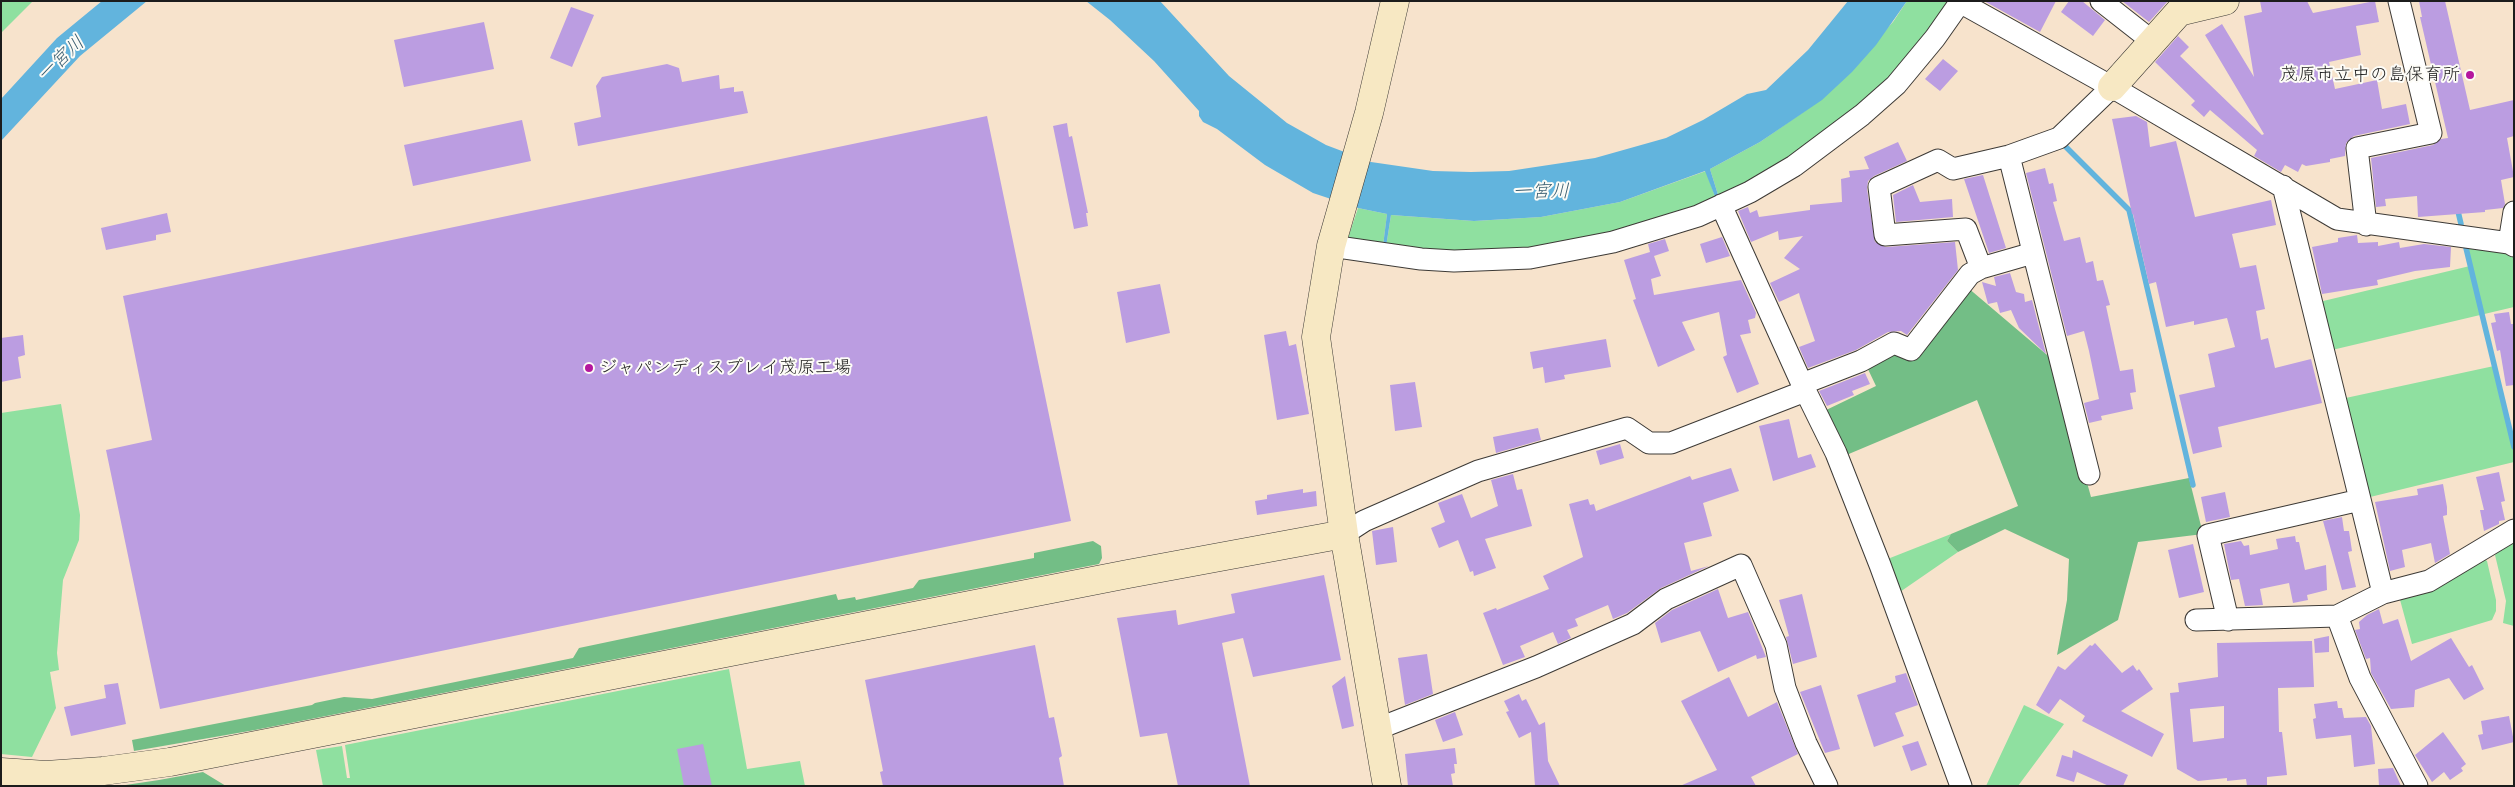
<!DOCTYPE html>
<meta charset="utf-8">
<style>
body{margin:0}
#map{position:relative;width:2515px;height:787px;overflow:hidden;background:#f7e3cc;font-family:"Comic Neue",sans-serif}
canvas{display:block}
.frame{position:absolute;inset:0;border:2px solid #1c1c1c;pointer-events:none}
</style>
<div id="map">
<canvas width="2515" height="787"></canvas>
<div class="frame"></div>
</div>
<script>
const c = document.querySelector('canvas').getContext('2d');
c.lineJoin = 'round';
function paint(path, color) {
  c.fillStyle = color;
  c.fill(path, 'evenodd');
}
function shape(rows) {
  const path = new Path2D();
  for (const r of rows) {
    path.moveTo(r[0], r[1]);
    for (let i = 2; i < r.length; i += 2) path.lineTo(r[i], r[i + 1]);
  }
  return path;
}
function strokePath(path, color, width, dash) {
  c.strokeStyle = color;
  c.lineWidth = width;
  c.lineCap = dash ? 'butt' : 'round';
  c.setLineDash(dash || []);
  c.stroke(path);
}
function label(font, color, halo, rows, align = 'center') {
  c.font = font + ' "Comic Neue","Klee One",sans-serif';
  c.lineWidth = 4;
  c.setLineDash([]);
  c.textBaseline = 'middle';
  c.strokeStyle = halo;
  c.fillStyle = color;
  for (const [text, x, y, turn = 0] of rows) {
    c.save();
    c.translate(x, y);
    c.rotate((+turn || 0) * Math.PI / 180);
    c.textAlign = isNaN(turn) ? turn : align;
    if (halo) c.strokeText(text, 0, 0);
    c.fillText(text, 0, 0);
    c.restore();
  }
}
const green = shape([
 [1,1,33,1,1,33],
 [1907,1,1945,1,1949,4,1892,81,1765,176,1719,198,1710,169,1760,142,1822,99,1893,22],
 [1706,171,1716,199,1675,218,1504,254,1386,247,1391,215,1474,221,1541,217,1620,202],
 [1358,208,1387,214,1383,246,1346,244],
 [2466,248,2514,253,2514,307,2332,350,2319,302,2470,266],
 [2494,366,2514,447,2514,462,2366,498,2341,399],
 [61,404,80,515,79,540,63,580,57,653,59,670,50,672,56,708,32,757,1,754,1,413],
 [1951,534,1947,541,1958,552,1897,594,1885,560],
 [2514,539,2514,626,2503,623,2506,601,2495,555,2499,549],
 [2482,557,2487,561,2496,600,2496,611,2492,620,2412,644,2399,596],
 [729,669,747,769,800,761,805,786,323,786,316,750,342,746,347,778,350,778,345,745],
 [2024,705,2064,724,2018,786,1986,786]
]);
const forest = shape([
 [1967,287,2053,360,2091,497,2189,478,2203,534,2138,542,2118,620,2057,655,2067,600,2069,559,2005,529,1958,552,1947,541,1951,534,2018,506,1977,400,1844,456,1822,412,1876,386,1866,365,1895,348],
 [1093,541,1101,546,1102,558,1099,564,255,730,134,751,132,740,312,705,315,703,344,697,372,699,573,658,579,648,836,594,838,600,855,597,856,600,913,588,919,580,1034,558,1034,553],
 [203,772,226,786,119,786,159,780]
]);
const water = shape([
 [102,1,147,1,80,56,1,141,1,99,57,38],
 [1086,1,1160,1,1229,76,1287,123,1326,145,1371,162,1433,171,1471,172,1509,171,1595,158,1666,138,1703,120,1747,94,1766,90,1808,50,1848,1,1907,1,1876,45,1852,72,1822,100,1760,142,1710,169,1719,198,1716,199,1705,171,1620,202,1541,217,1474,221,1391,215,1386,247,1383,246,1387,214,1358,208,1313,193,1265,165,1217,129,1203,122,1199,116,1199,111,1154,61,1110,20]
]);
const stream = shape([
 [2064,145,2129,210,2193,485],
 [2457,207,2461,224],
 [2466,248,2514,447]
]);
const building = shape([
 [1984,1,2056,1,2040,32],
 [2069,1,2082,1,2105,20,2093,36,2061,12],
 [2122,1,2168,1,2149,22],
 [2260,1,2307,1,2313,13,2375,1,2379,22,2356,26,2361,55,2329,62,2335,89,2377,80,2382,109,2406,104,2410,124,2354,136,2346,143,2345,156,2330,159,2330,162,2306,166,2302,164,2298,172,2285,165,2281,172,2254,156,2257,150,2210,110,2204,117,2191,105,2195,101,2155,62,2178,36,2189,47,2180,56,2262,135,2264,134,2205,35,2222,24,2254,77,2244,16,2262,12],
 [2419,1,2445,1,2470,110,2514,100,2514,136,2507,138,2514,177,2501,180,2505,204,2503,208,2485,210,2485,212,2418,217,2417,196,2385,199,2386,206,2376,207,2371,158,2433,145,2441,139,2448,138,2420,17,2422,17],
 [571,7,594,15,572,67,550,58],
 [484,22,494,69,404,87,394,40],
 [1943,59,1958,71,1940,91,1925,79],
 [667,64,679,68,682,82,719,75,720,89,734,87,734,92,743,91,748,113,578,146,574,123,601,117,596,86,602,77],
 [987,116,1071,521,160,709,106,450,152,440,123,296],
 [2136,116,2147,122,2150,147,2176,141,2195,217,2271,200,2276,225,2232,234,2240,268,2256,265,2265,309,2256,311,2261,340,2268,338,2275,368,2311,359,2322,403,2218,427,2222,447,2193,454,2179,395,2215,387,2208,354,2235,347,2227,318,2194,325,2194,321,2166,327,2156,282,2149,284,2133,214,2132,214,2112,119],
 [522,120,531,161,413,186,404,145],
 [1067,123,1069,137,1072,136,1088,213,1086,213,1088,226,1074,229,1053,126],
 [1898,142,1907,161,1874,176,1868,181,1867,189,1875,242,1886,247,1955,242,1958,270,1907,335,1901,331,1888,332,1856,350,1808,368,1799,347,1815,341,1800,297,1799,293,1779,302,1770,283,1800,269,1784,258,1803,236,1779,240,1778,231,1751,242,1738,211,1748,207,1750,213,1757,210,1759,217,1810,210,1810,205,1842,202,1841,179,1850,177,1849,171,1869,169,1864,157],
 [2045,168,2049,184,2053,183,2057,201,2053,202,2064,241,2080,237,2086,263,2093,261,2097,281,2103,280,2110,305,2106,306,2120,371,2133,369,2136,392,2130,393,2133,409,2101,416,2102,420,2089,423,2084,403,2099,399,2089,351,2084,331,2067,336,2026,173],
 [1983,175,2006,248,1989,253,1964,179],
 [1913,185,1920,202,1952,199,1953,217,1896,222,1893,195],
 [167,213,171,232,156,235,156,240,106,250,101,228],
 [2357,235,2358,243,2378,242,2378,246,2399,242,2400,248,2424,244,2451,247,2450,267,2415,271,2377,280,2378,285,2322,294,2312,247,2338,242,2338,238],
 [1722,237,1730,256,1706,263,1700,244],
 [1665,239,1669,251,1654,256,1661,276,1651,279,1654,295,1741,280,1756,313,1755,318,1748,320,1751,333,1740,335,1759,384,1737,393,1723,357,1727,355,1719,312,1682,322,1695,350,1658,367,1633,300,1636,299,1624,260,1650,252,1648,244],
 [2010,273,2016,292,2024,294,2025,302,2032,300,2046,354,2019,328,2011,310,2000,313,1997,302,1988,304,1982,282,1996,286,1994,277],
 [1160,284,1170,333,1126,343,1117,292],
 [2509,312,2511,324,2514,324,2514,385,2506,386,2500,350,2497,351,2491,323,2496,322,2494,314],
 [1286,331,1289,346,1296,344,1309,414,1277,420,1264,335],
 [23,335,25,355,18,357,21,378,1,382,1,338],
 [1606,339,1611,367,1564,375,1565,379,1545,383,1543,367,1533,369,1530,352],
 [1865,373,1870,384,1852,391,1854,395,1827,406,1819,391],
 [1415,382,1422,427,1395,431,1390,385],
 [1789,419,1798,458,1811,454,1816,467,1773,481,1759,426],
 [1538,428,1541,440,1496,453,1493,437],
 [1620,444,1624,458,1600,465,1596,451],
 [1731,468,1739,491,1703,503,1712,536,1684,543,1691,571,1709,566,1661,588,1627,613,1613,619,1608,605,1575,619,1578,626,1567,630,1571,638,1558,644,1553,632,1520,646,1525,657,1503,665,1483,613,1496,608,1497,610,1549,589,1543,576,1583,557,1569,504,1588,499,1590,505,1594,504,1596,511,1690,476,1692,480],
 [2499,472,2505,501,2501,502,2505,520,2499,521,2499,524,2484,531,2480,510,2484,510,2476,477],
 [1513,474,1517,490,1522,489,1532,526,1485,539,1496,568,1474,576,1473,571,1470,572,1458,540,1439,548,1431,528,1445,522,1438,503,1462,494,1471,518,1498,506,1491,480],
 [2443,484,2447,507,2447,515,2443,516,2450,554,2435,563,2431,543,2402,550,2405,567,2390,571,2375,502,2418,495,2417,489],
 [1303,489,1303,493,1316,491,1317,506,1257,515,1255,501,1267,499,1267,495],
 [2225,492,2230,517,2206,522,2201,497],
 [2342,517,2344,531,2349,531,2352,551,2348,552,2356,587,2342,590,2323,521],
 [1393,527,1397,562,1376,565,1372,531],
 [2295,536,2296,542,2299,542,2305,570,2326,565,2327,590,2307,595,2308,600,2293,603,2289,583,2260,589,2263,605,2245,606,2239,579,2231,580,2224,544,2241,541,2244,546,2249,545,2250,555,2278,549,2276,539],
 [2193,544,2204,592,2179,598,2168,550],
 [1324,575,1341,660,1253,677,1243,638,1222,643,1250,786,1178,786,1167,733,1140,737,1117,618,1176,610,1178,625,1235,613,1231,594],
 [1718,589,1728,618,1748,612,1766,657,1757,659,1756,655,1718,672,1700,631,1661,643,1655,623,1672,610],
 [1802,594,1817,657,1793,664,1786,637,1789,636,1779,600],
 [2379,609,2383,624,2398,619,2411,661,2451,638,2469,667,2472,665,2484,689,2464,700,2449,678,2415,690,2414,707,2391,709,2371,673,2370,658,2366,659,2355,630,2360,629,2359,622,2367,615],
 [2329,636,2329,652,2315,653,2314,639],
 [2312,641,2314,687,2278,688,2279,732,2282,732,2287,775,2267,777,2267,786,2247,786,2246,779,2227,781,2227,778,2198,781,2177,769,2170,693,2179,692,2178,683,2218,677,2217,643],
 [2224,706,2224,738,2193,742,2190,709],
 [2095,643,2122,673,2133,665,2137,671,2139,669,2153,689,2121,711,2164,734,2152,757,2082,721,2085,716,2060,699,2049,714,2036,705,2058,666,2065,670,2090,645,2092,646],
 [1035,645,1049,718,1054,717,1062,756,1059,758,1064,786,883,786,880,772,883,771,865,680],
 [1427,654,1433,694,1405,705,1398,658],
 [1906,673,1918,705,1895,713,1904,736,1874,747,1857,695,1896,682,1895,676],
 [1345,676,1354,726,1342,729,1332,686],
 [1729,677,1748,717,1777,702,1798,754,1751,777,1756,786,1680,786,1717,770,1681,701],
 [118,683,126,724,71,736,64,707,106,698,104,685],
 [1821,685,1840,749,1825,753,1800,692],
 [1519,694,1522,701,1526,699,1539,725,1545,722,1548,761,1560,786,1535,786,1531,732,1519,738,1506,712,1509,711,1504,701],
 [2337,701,2338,708,2342,708,2344,718,2366,717,2371,726,2375,764,2354,767,2351,735,2316,739,2313,719,2316,718,2314,704],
 [1455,712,1463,735,1443,742,1435,720],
 [2509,716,2514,742,2482,750,2478,735,2483,734,2481,721],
 [2443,732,2466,764,2461,768,2463,771,2450,780,2444,772,2432,782,2415,755],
 [1918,741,1927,765,1911,771,1902,746],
 [703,744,712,786,684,786,677,749],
 [1455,748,1457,764,1454,764,1455,773,1451,774,1453,786,1408,786,1405,754],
 [2073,750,2128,775,2123,786,2109,786,2077,772,2074,782,2056,776,2062,755,2072,758],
 [2393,768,2401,786,2379,786,2378,769]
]);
const street = shape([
 [1958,1,2112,87,2337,219,2509,243,2514,246],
 [2101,1,2152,41],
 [2009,156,2089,474],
 [2283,186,2383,593],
 [2514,212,2509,243,2514,242],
 [2366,225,2357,148,2431,133,2399,1],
 [1331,246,1421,259,1454,261,1530,258,1613,242,1698,216,1750,192,1794,166,1862,115,1896,85,1935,38,1961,1],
 [1981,268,1966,229,1885,235,1879,187,1938,160,1953,169,2009,156,2059,138,2112,87],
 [1344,534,1364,521,1478,471,1627,428,1649,443,1671,443,1800,393,1802,384,1721,205],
 [2337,616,2360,678,2417,786],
 [2196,620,2337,616,2383,593,2429,581,2514,530],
 [2228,620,2208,535,2360,500],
 [1377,729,1536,667,1633,624,1666,599,1741,565,1776,645,1785,688,1806,743,1827,786],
 [1961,786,1880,565,1836,453,1802,384,1861,361,1894,343,1911,350,1970,274,1981,268,2033,253]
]);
const secondary = shape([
 [2112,87,2179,12,2225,1],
 [1,772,46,775,103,771,170,762,1128,574,1344,534],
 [1387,786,1344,534,1316,337,1331,246,1369,113,1395,1]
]);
const markers = [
 [2470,75,5,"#b5179e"],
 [589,368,5,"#b5179e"]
];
const poiNames = [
 ["茂原市立中の島保育所",2460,75],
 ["ジャパンディスプレイ茂原工場",599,368,"left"]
];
const waterNames = [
 ["一宮川",61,59,-43],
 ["一宮川",1541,192]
];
paint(green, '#8fe0a0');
paint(forest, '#73be86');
paint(water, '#62b4dd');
strokePath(stream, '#62b4dd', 5.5);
paint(building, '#bb9de1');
strokePath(street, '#3d3a36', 23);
strokePath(secondary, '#3d3a36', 29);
strokePath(street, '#fff', 21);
strokePath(secondary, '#f7e8c3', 28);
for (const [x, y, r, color] of markers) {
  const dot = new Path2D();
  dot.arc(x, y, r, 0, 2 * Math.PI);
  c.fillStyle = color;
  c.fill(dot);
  strokePath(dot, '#fdfcf7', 2);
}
label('18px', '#1c1c1c', '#fdfcf7', poiNames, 'right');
label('italic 19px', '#3c6073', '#fdfcf7', waterNames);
</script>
